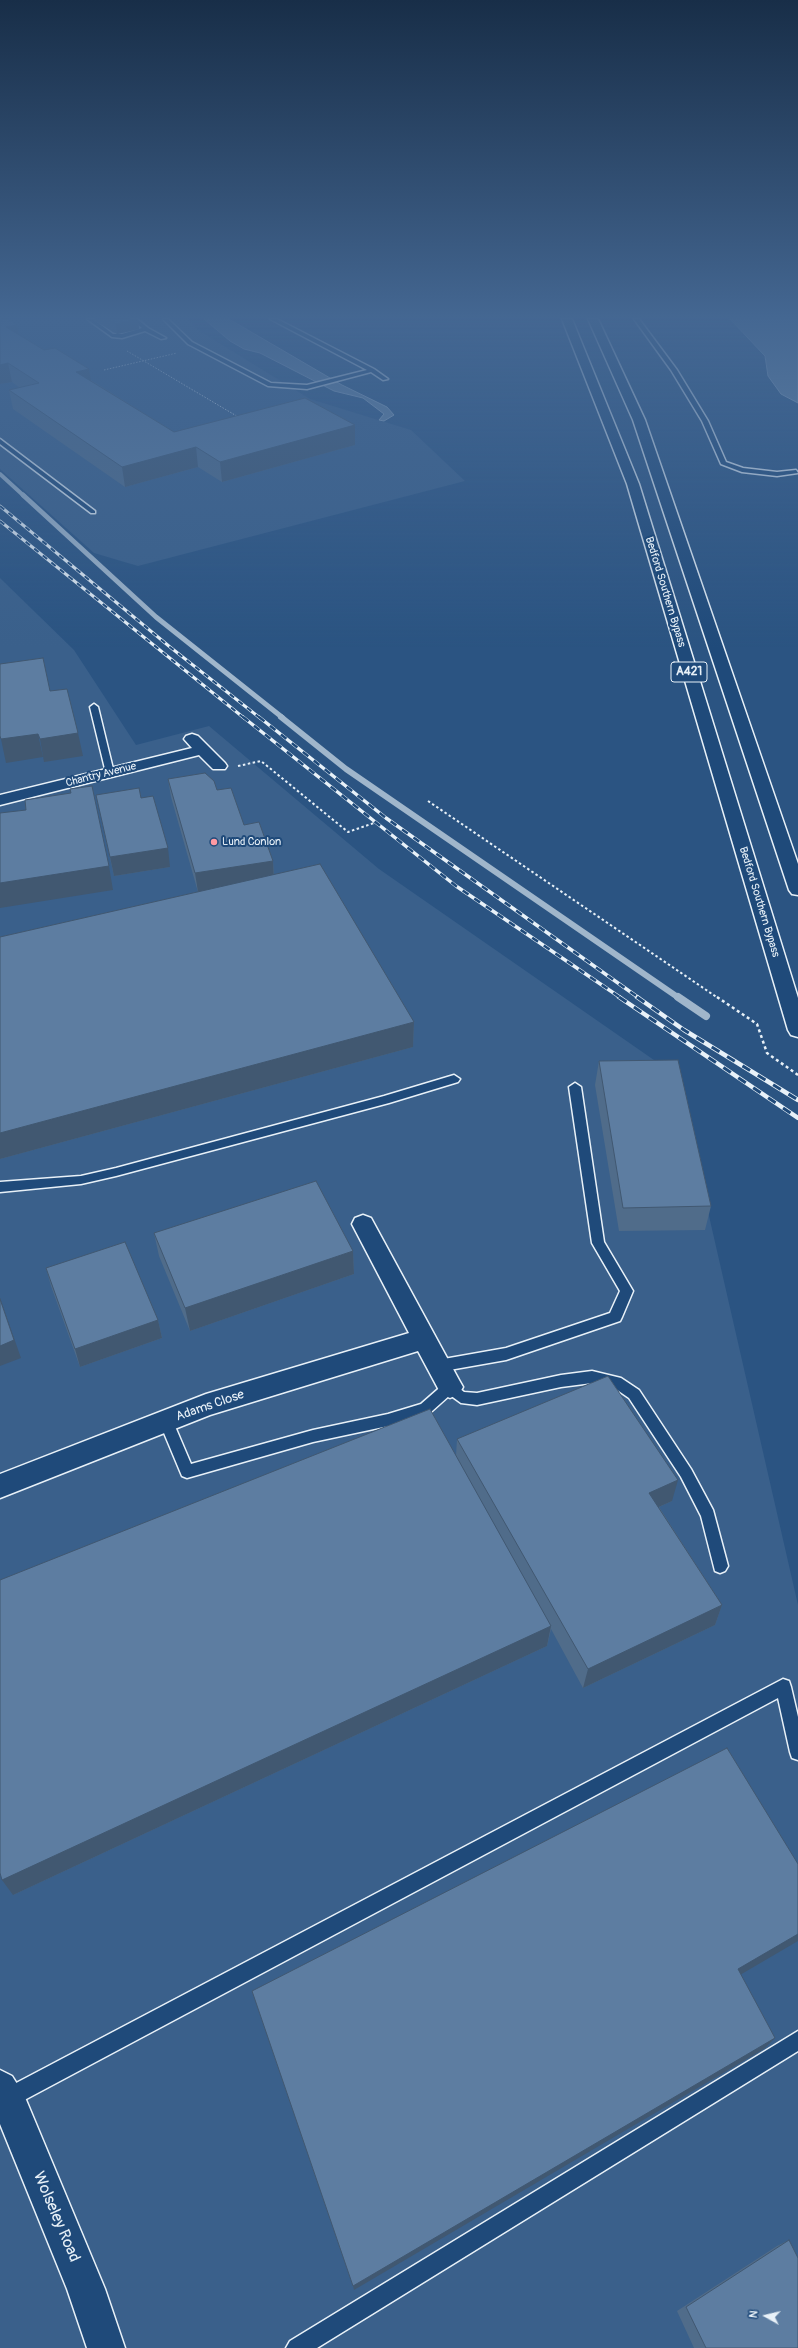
<!DOCTYPE html>
<style>
body{margin:0}
#map{position:relative;width:798px;height:2348px;overflow:hidden;background:#2b5482;font-family:Pangolin,sans-serif}
canvas{display:block}
.north{position:absolute;left:746px;top:2296px;width:40px;height:40px;-webkit-text-stroke:3px #1f4a7a;paint-order:stroke;rotate:278deg;font-size:11px;font-weight:700;line-height:16px;text-align:center;color:#e8f1f8}
.north::after{content:'';display:block;margin:auto;width:14px;height:18px;background:#e8f1f8;clip-path:polygon(50% 0,100% 100%,50% 72%,0 100%)}
</style>
<div id="map">
<canvas width="798" height="2348"></canvas>
<div class="north">N</div>
</div>
<script>
const c = document.querySelector('canvas').getContext('2d');
c.lineJoin = 'round';
function paint(path, color) {
  c.fillStyle = color;
  c.fill(path, 'evenodd');
}
function shape(rows) {
  const path = new Path2D();
  for (const r of rows) {
    path.moveTo(r[0], r[1]);
    for (let i = 2; i < r.length; i += 2) path.lineTo(r[i], r[i + 1]);
  }
  return path;
}
function strokePath(path, color, width, dash) {
  c.strokeStyle = color;
  c.lineWidth = width;
  c.lineCap = dash ? 'butt' : 'round';
  c.setLineDash(dash || []);
  c.stroke(path);
}
function label(font, color, halo, rows, align = 'center') {
  c.font = font + ' Pangolin,sans-serif';
  c.lineWidth = 4;
  c.setLineDash([]);
  c.textBaseline = 'middle';
  c.strokeStyle = halo;
  c.fillStyle = color;
  for (const [text, x, y, turn = 0] of rows) {
    c.save();
    c.translate(x, y);
    c.rotate((+turn || 0) * Math.PI / 180);
    c.textAlign = isNaN(turn) ? turn : align;
    if (halo) c.strokeText(text, 0, 0);
    c.fillText(text, 0, 0);
    c.restore();
  }
}
const built = shape([
 [0,319,188,319,198,330,310,399,411,430,465,481,138,566,94,553,0,469],
 [0,578,74,650,136,745,209,726,379,869,677,1076,798,1605,798,2348,0,2348]
]);
const water = shape([
 [204,319,229,319,342,385,387,407,394,415,384,421,379,420,384,414,363,398,334,391,260,353,244,349,230,341,204,319],
 [730,319,798,319,798,403,781,394,768,376,765,356,730,319]
]);
const streamFar3 = shape([
 [0,474,24,496]
]);
const streamFar2 = shape([
 [23,495,156,617,283,718]
]);
const streamFar1 = shape([
 [281,717,346,769,679,998]
]);
const stream = shape([
 [678,997,706,1016]
]);
const pathFar2 = shape([
 [127,351,240,418],
 [104,370,177,353]
]);
const pathFar1 = shape([
 [238,766,261,761,348,832,374,823],
 [428,801,718,998]
]);
const path = shape([
 [717,997,757,1024,767,1053,798,1075]
]);
const lane = shape([
 [87,319,93,319,113,334,122,334,142,328,131,319,137,319,148,328,166,338,161,339,145,331,122,338,112,337,87,319],
 [163,319,168,319,192,342,271,383,307,385,367,370,270,319,277,319,374,369,388,379,383,380,371,372,307,389,268,386,188,344,163,319],
 [634,319,639,319,677,370,708,421,726,462,743,468,777,472,796,470,798,473,777,476,742,472,721,464,702,421,671,370,634,319],
 [0,439,95,511,95,513,91,513,0,444,0,439],
 [94,704,98,707,114,773,110,776,106,773,90,707,94,704],
 [454,1075,460,1079,458,1082,389,1103,116,1176,81,1184,0,1192,0,1182,81,1176,116,1168,384,1096,454,1075],
 [575,1083,581,1087,604,1242,633,1291,622,1317,620,1321,506,1360,438,1372,433,1370,431,1366,433,1362,438,1360,506,1348,610,1313,620,1291,592,1243,569,1087,575,1083],
 [592,1371,621,1378,639,1390,691,1469,713,1510,728,1566,725,1571,720,1573,715,1571,701,1516,681,1477,629,1398,613,1387,592,1383,561,1387,477,1405,461,1403,450,1395,431,1412,388,1426,313,1442,187,1478,182,1476,159,1421,161,1417,166,1415,171,1417,191,1464,313,1430,388,1414,421,1404,445,1383,450,1381,464,1392,477,1393,561,1375,592,1371],
 [783,1679,789,1681,791,1687,798,1717,798,1760,792,1758,790,1752,778,1698,15,2105,8,2108,1,2105,1,2091,783,1679],
 [798,2031,798,2051,317,2348,286,2348,290,2341,798,2031]
]);
const street = shape([
 [192,734,198,736,225,763,227,766,225,769,213,769,199,755,0,805,0,795,192,748,184,739,186,736,192,734],
 [363,1215,371,1218,459,1380,463,1387,459,1394,450,1398,441,1394,418,1351,210,1415,0,1498,0,1474,206,1394,409,1333,352,1224,355,1218,363,1215],
 [0,2070,12,2076,24,2095,105,2289,125,2348,87,2348,67,2289,0,2124,0,2070]
]);
const highway = shape([
 [562,319,572,319,639,484,798,998,798,1037,791,1035,788,1030,627,484,562,319],
 [588,319,598,319,645,420,798,864,798,895,792,894,789,890,633,420,588,319]
]);
const railFar2 = shape([
 [0,506,170,647,260,718],
 [0,521,244,718]
]);
const railFar1 = shape([
 [243,717,456,886,621,998],
 [259,717,386,818,639,998]
]);
const rail = shape([
 [619,997,798,1118],
 [637,997,684,1030,798,1100]
]);
const wall = shape([
 [92,319,138,319,139,329,117,334],
 [17,325,19,335,174,432,355,445,222,482,198,467,125,487,13,409,9,390,20,388,12,382,0,384],
 [168,779,217,790,244,825,273,861,274,875,414,1022,413,1047,0,1159,0,937,198,892,171,797],
 [96,795,141,798,170,867,114,876],
 [599,1061,711,1206,705,1230,619,1231,595,1085],
 [154,1233,353,1251,354,1274,190,1331,159,1256],
 [46,1268,158,1320,162,1338,80,1367,51,1286],
 [457,1439,672,1501,659,1507,722,1605,715,1625,583,1688,551,1629,547,1646,13,1895,456,1456],
 [789,2240,798,2348,694,2348,677,2311,777,2246]
]);
const shadedWall = shape([
 [138,319,139,329,117,334,116,324],
 [17,325,20,343,6,327],
 [8,363,12,382,0,384,0,365],
 [89,369,92,387,76,372],
 [355,425,355,445,222,482,220,462],
 [196,447,198,467,125,487,122,467],
 [78,733,83,756,44,762,40,739],
 [38,734,43,757,6,763,1,739],
 [168,848,170,867,114,876,110,857],
 [273,861,274,880,198,892,195,873],
 [109,866,113,890,0,908,0,883],
 [414,1022,413,1047,0,1159,0,1133],
 [353,1251,354,1274,190,1331,185,1308],
 [0,1298,21,1358,0,1366],
 [158,1320,162,1338,80,1367,75,1349],
 [678,1480,672,1501,643,1514,649,1493],
 [722,1605,715,1625,583,1688,588,1669],
 [551,1626,547,1646,13,1895,2,1880],
 [798,1934,798,1941,728,1982,738,1969],
 [775,2038,764,2049,354,2290,353,2286]
]);
const building = shape([
 [0,319,8,319,17,325,6,327,44,350,55,348,89,369,76,372,174,432,305,398,355,425,220,462,196,447,122,467,9,390,39,383,8,363,0,365,0,319],
 [108,319,137,319,116,324,108,319],
 [43,658,50,691,67,689,78,733,40,739,38,734,1,739,0,736,0,664,43,658],
 [205,773,214,781,217,790,231,788,244,825,259,822,273,861,195,873,168,779,205,773],
 [92,786,109,866,0,883,0,813,26,810,25,800,71,793,70,789,92,786],
 [139,788,141,798,153,796,168,848,110,857,96,795,139,788],
 [320,864,414,1022,0,1133,0,937,320,864],
 [678,1060,711,1206,623,1208,599,1061,678,1060],
 [316,1181,353,1251,185,1308,154,1233,316,1181],
 [125,1242,158,1320,75,1349,46,1268,125,1242],
 [0,1299,14,1340,0,1346,0,1299],
 [608,1376,678,1480,649,1493,722,1605,588,1669,457,1439,608,1376],
 [430,1409,551,1626,2,1880,0,1873,0,1580,430,1409],
 [727,1748,798,1864,798,1934,738,1969,775,2038,353,2286,252,1991,727,1748],
 [789,2240,798,2258,798,2348,706,2348,686,2307,789,2240]
]);
const markers = [
 [214,842,4,"#ff9aa2"]
];
const farStreetnames = [
 ["Bedford Southern Bypass",665,592,73],
 ["Chantry Avenue",101,775,-14],
 ["Bedford Southern Bypass",759,902,73]
];
const farPoinames = [
 ["Lund Conlon",222,842]
];
const shields = [
 [689,672,36]
];
const shieldNames = [
 ["A421",689,672]
];
const streetNames = [
 ["Adams Close",210,1406,-19]
];
const nearStreetnames = [
 ["Wolseley Road",56,2217,67]
];
paint(built, '#3a608b');
paint(water, '#708ead');
strokePath(water, '#a0b6cb', 1);
strokePath(streamFar3, '#a0b6cb', 4);
strokePath(streamFar2, '#a0b6cb', 5);
strokePath(streamFar1, '#a0b6cb', 6);
strokePath(stream, '#a0b6cb', 8);
strokePath(lane, '#e8f1f8', 3);
strokePath(street, '#e8f1f8', 3);
strokePath(highway, '#e8f1f8', 3);
strokePath(pathFar2, '#e8f1f8', 1, [1.5, 1.5]);
strokePath(pathFar1, '#e8f1f8', 2, [2.5, 2.5]);
strokePath(path, '#e8f1f8', 2.5, [3, 3]);
paint(lane, '#1f4a7a');
paint(street, '#1f4a7a');
paint(highway, '#1f4a7a');
strokePath(railFar2, '#e8f1f8', 3);
strokePath(railFar1, '#e8f1f8', 3.5);
strokePath(rail, '#e8f1f8', 4.5);
strokePath(railFar2, '#1f4a7a', 2, [5.5]);
strokePath(railFar1, '#1f4a7a', 2.5, [7]);
strokePath(rail, '#1f4a7a', 3, [9]);
paint(wall, '#506c8a');
paint(shadedWall, '#415871');
paint(building, '#5d7da1');
strokePath(building, '#415871', 1);
const sky = c.createLinearGradient(0, 0, 0, 648);
sky.addColorStop(0, '#182e48');
sky.addColorStop(0.49, '#446792');
sky.addColorStop(1, '#44679200');
c.fillStyle = sky;
c.fillRect(0, 0, 798, 648);
for (const [x, y, r, color] of markers) {
  const dot = new Path2D();
  dot.arc(x, y, r, 0, 2 * Math.PI);
  c.fillStyle = color;
  c.fill(dot);
  strokePath(dot, '#1f4a7a', 1.5);
}
label('11px', '#e8f1f8', '#1f4a7a', farStreetnames);
label('11px', '#e8f1f8', '#1f4a7a', farPoinames, 'left');
for (const [x, y, w] of shields) {
  const box = new Path2D();
  box.roundRect(x - w / 2, y - 10, w, 20, 3);
  c.fillStyle = '#1f4a7a';
  c.fill(box);
  strokePath(box, '#e8f1f8', 1);
}
label('bold 12px', '#e8f1f8', null, shieldNames);
label('13px', '#e8f1f8', '#1f4a7a', streetNames);
label('16px', '#e8f1f8', '#1f4a7a', nearStreetnames);
</script>
